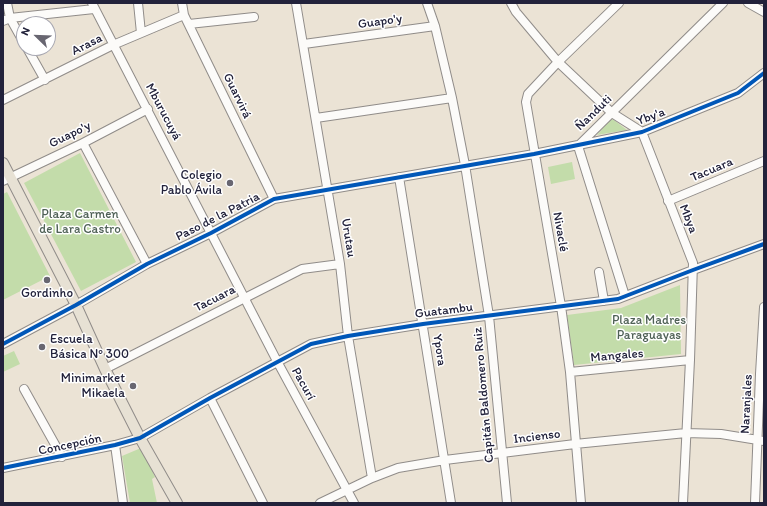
<!DOCTYPE html>
<meta charset="utf-8">
<style>
body{margin:0}
#map{position:relative;width:767px;height:506px;overflow:hidden;background:#ebe3d5;font-family:Itim,sans-serif}
canvas{display:block}
.frame{position:absolute;inset:0;border:4px solid #22223b;pointer-events:none}
.north{position:absolute;left:16px;top:16px;width:40px;height:40px;box-sizing:border-box;background:#fff;border:1px solid #a7a7b1;border-radius:50%;rotate:293deg;font-size:11px;font-weight:700;line-height:16px;text-align:center;color:#22223b}
.north::after{content:'';display:block;margin:auto;width:14px;height:18px;background:#686671;clip-path:polygon(50% 0,100% 100%,50% 72%,0 100%)}
</style>
<div id="map">
<canvas width="767" height="506"></canvas>
<div class="frame"></div>
<div class="north">N</div>
</div>
<script>
const c = document.querySelector('canvas').getContext('2d');
c.lineJoin = 'round';
function paint(path, color) {
  c.fillStyle = color;
  c.fill(path, 'evenodd');
}
function shape(rows) {
  const path = new Path2D();
  for (const r of rows) {
    path.moveTo(r[0], r[1]);
    for (let i = 2; i < r.length; i += 2) path.lineTo(r[i], r[i + 1]);
  }
  return path;
}
function strokePath(path, color, width, dash) {
  c.strokeStyle = color;
  c.lineWidth = width;
  c.lineCap = dash ? 'butt' : 'round';
  c.setLineDash(dash || []);
  c.stroke(path);
}
function label(font, color, halo, rows, align = 'center') {
  c.font = font + ' Itim,sans-serif';
  c.lineWidth = 3;
  c.setLineDash([]);
  c.textBaseline = 'middle';
  c.strokeStyle = halo;
  c.fillStyle = color;
  for (const [text, x, y, turn = 0] of rows) {
    c.save();
    c.translate(x, y);
    c.rotate((+turn || 0) * Math.PI / 180);
    c.textAlign = isNaN(turn) ? turn : align;
    if (halo) c.strokeText(text, 0, 0);
    c.fillText(text, 0, 0);
    c.restore();
  }
}
const green = shape([
 [611,119,614,120,627,130,597,135],
 [80,153,136,262,81,291,24,183],
 [572,162,575,179,551,184,548,167],
 [7,192,50,276,3,300,3,194],
 [680,285,681,354,574,365,567,315,621,308],
 [14,351,20,364,3,372,3,356],
 [141,448,155,477,152,479,157,503,130,503,122,456]
]);
const minor = shape([
 [7,3,10,18,24,43],
 [92,3,278,363,354,503],
 [138,3,141,33],
 [182,3,184,15,274,199],
 [296,3,340,264,348,336,372,478],
 [427,3,435,26,452,98,465,165,489,316,507,503],
 [511,3,516,12,558,62,612,113,642,132,693,263,690,360,683,503],
 [748,3,764,12],
 [3,21,10,18,94,9],
 [189,24,254,17],
 [304,44,435,26],
 [27,48,45,80],
 [3,100,113,45,184,15],
 [316,118,452,98],
 [83,143,147,264],
 [399,177,451,503],
 [3,181,83,143,148,109],
 [668,201,764,161],
 [599,272,604,301],
 [625,296,578,146,723,3],
 [3,344,76,305,147,264,211,233,274,199,534,154,642,132,738,93,764,73],
 [105,369,302,269,340,264],
 [570,372,690,360],
 [24,389,62,457],
 [210,398,263,503],
 [115,445,123,503],
 [3,468,115,445,140,438,210,398,311,344,348,336,423,324,618,299,693,270,764,244],
 [320,503,372,478,398,468,445,460,575,444,686,433,721,434,764,441],
 [581,503,570,372,561,306,526,102,528,94,558,62,619,3],
 [755,503,760,374,764,307]
]);
const major = shape([
 [3,163,76,305,105,369,140,438,177,503]
]);
const cycleway = shape([
 [3,344,76,305,147,264,211,233,274,199,534,154,642,132,738,93,764,73],
 [3,468,115,445,140,438,210,398,311,344,348,336,423,324,618,299,693,270,764,244]
]);
const markers = [
 [230,183,4,"#686671"],
 [47,280,4,"#686671"],
 [42,347,4,"#686671"],
 [133,386,4,"#686671"]
];
const streetNames = [
 ["Guapo'y",380,22,-8],
 ["Arasa",87,45,-27],
 ["Guarvirá",237,96,64],
 ["Mburucuyá",163,112,62],
 ["Ñanduti",594,113,-44],
 ["Yby'a",651,117,-20],
 ["Guapo'y",70,135,-26],
 ["Tacuara",712,170,-23],
 ["Paso de la Patria",218,217,-27],
 ["Mbya",688,219,69],
 ["Nivaclé",560,232,80],
 ["Urutau",348,238,81],
 ["Tacuara",215,299,-27],
 ["Guatambu",444,311,-7],
 ["Ypora",439,350,81],
 ["Mangales",617,356,-5],
 ["Pacurí",303,384,61],
 ["Capitán Baldomero Ruiz",484,395,-95],
 ["Naranjales",747,404,-87],
 ["Incienso",537,437,-7],
 ["Concepción",70,445,-12]
];
const poiNames = [
 ["Colegio",222,176],
 ["Pablo Ávila",222,191],
 ["Gordinho",47,294,"center"],
 ["Escuela",50,340,"left"],
 ["Básica Nº 300",50,355,"left"],
 ["Minimarket",125,379],
 ["Mikaela",125,394]
];
const parkNames = [
 ["Plaza Carmen",80,215],
 ["de Lara Castro",80,230],
 ["Plaza Madres",649,321],
 ["Paraguayas",649,336]
];
paint(green, '#c3dcaa');
strokePath(minor, '#908c89', 10);
strokePath(major, '#908c89', 12);
strokePath(minor, '#fcfbf9', 8);
strokePath(major, '#e7e1d4', 10);
strokePath(cycleway, '#0057b8', 4);
for (const [x, y, r, color] of markers) {
  const dot = new Path2D();
  dot.arc(x, y, r, 0, 2 * Math.PI);
  c.fillStyle = color;
  c.fill(dot);
  strokePath(dot, '#fff', 1.5);
}
label('13px', '#22223b', '#fff', streetNames);
label('13px', '#22223b', '#fff', poiNames, 'right');
label('13px', '#4f6156', '#fff', parkNames);
</script>
